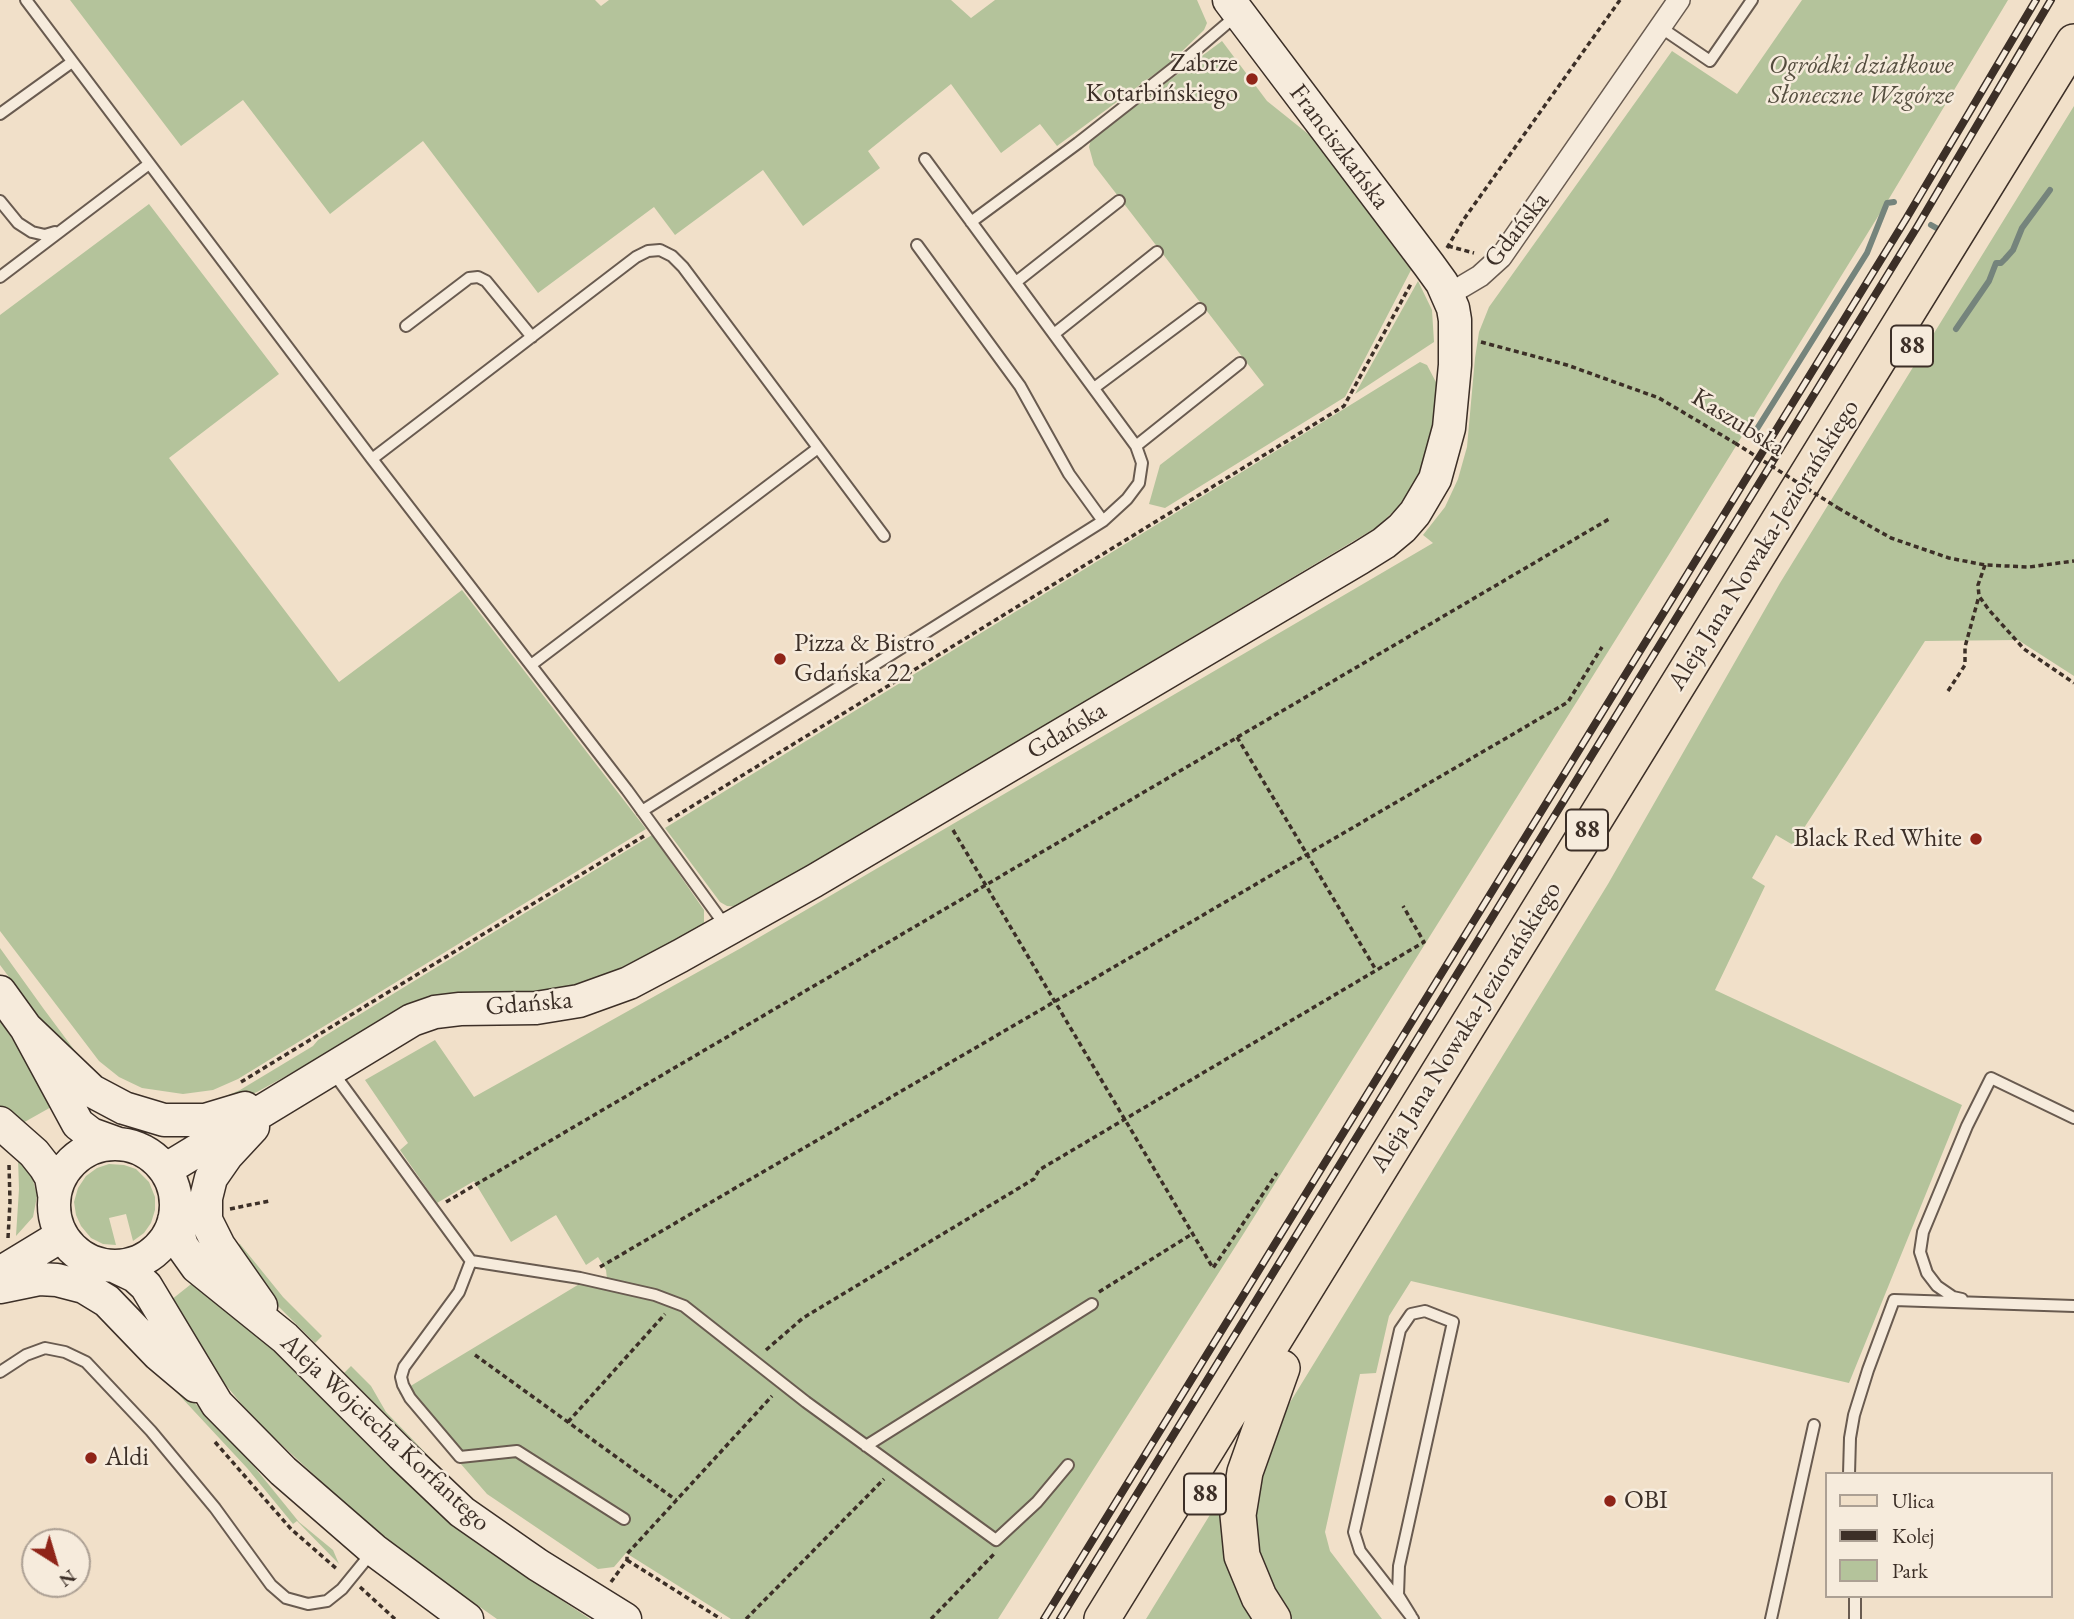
<!DOCTYPE html>
<meta charset="utf-8">
<style>
body{margin:0}
#map{position:relative;width:2074px;height:1619px;overflow:hidden;background:#f1e0c9;font-family:"EB Garamond",serif}
canvas{display:block}
.legend{position:absolute;left:1825px;top:1472px;width:228px;height:126px;box-sizing:border-box;background:#f6ebdc;border:2px solid #aca094;margin:0;padding:9px 12px;list-style:none;font-size:21px;color:#3c2f27}
.legend li{display:flex;align-items:center;gap:14px;height:35px}
.legend b{width:35px;border:2px solid #aca094}
.north{position:absolute;left:21px;top:1528px;width:70px;height:70px;box-sizing:border-box;background:#f6ebdc;border:2px solid #aca094;border-radius:50%;rotate:143deg;font-size:19px;font-weight:700;line-height:28px;text-align:center;color:#3c2f27}
.north::after{content:'';display:block;margin:auto;width:24px;height:32px;background:#8f2418;clip-path:polygon(50% 0,100% 100%,50% 72%,0 100%)}
</style>
<div id="map">
<canvas width="2074" height="1619"></canvas>
<ul class="legend">
<li><b style="height:9px;background:#f1e0c9"></b>Ulica</li>
<li><b style="height:9px;background:#3c2f27"></b>Kolej</li>
<li><b style="height:19px;background:#b4c39b"></b>Park</li>
</ul>
<div class="north">N</div>
</div>
<script>
const c = document.querySelector('canvas').getContext('2d');
c.lineJoin = 'round';
function paint(path, color) {
  c.fillStyle = color;
  c.fill(path, 'evenodd');
}
function shape(rows) {
  const path = new Path2D();
  for (const r of rows) {
    if (r.length === 3) {
      path.moveTo(r[0] + r[2], r[1]);
      path.arc(r[0], r[1], r[2], 0, 2 * Math.PI);
      continue;
    }
    path.moveTo(r[0], r[1]);
    for (let i = 2; i < r.length; i += 2) path.lineTo(r[i], r[i + 1]);
  }
  return path;
}
function strokePath(path, color, width, dash) {
  c.strokeStyle = color;
  c.lineWidth = width;
  c.lineCap = dash ? 'butt' : 'round';
  c.setLineDash(dash || []);
  c.stroke(path);
}
function label(font, color, halo, rows, align = 'center') {
  c.font = font + ' "EB Garamond",serif';
  c.lineWidth = 5;
  c.setLineDash([]);
  c.textBaseline = 'middle';
  c.strokeStyle = halo;
  c.fillStyle = color;
  for (const [text, x, y, turn = 0] of rows) {
    c.save();
    c.translate(x, y);
    c.rotate((+turn || 0) * Math.PI / 180);
    c.textAlign = isNaN(turn) ? turn : align;
    if (halo) c.strokeText(text, 0, 0);
    c.fillText(text, 0, 0);
    c.restore();
  }
}
const green = shape([
 [70,0,595,0,601,6,609,0,951,0,971,18,995,0,1197,0,1207,23,1204,30,1171,62,1057,146,1040,124,1001,153,951,84,868,151,880,168,803,226,763,170,675,235,654,207,538,293,423,141,330,214,243,100,181,146],
 [1802,0,2008,0,1890,197,1668,556,1244,1233,998,1619,731,1619,626,1553,614,1567,598,1569,487,1494,399,1393,581,1283,603,1289,607,1279,606,1270,598,1257,586,1265,556,1215,511,1242,474,1181,437,1203,400,1150,408,1143,365,1080,435,1040,474,1097,741,948,1433,543,1423,535,1445,507,1458,479,1467,447,1475,358,1479,332,1489,307,1672,51,1737,94],
 [1222,41,1267,101,1312,137,1411,270,1345,397,1165,508,1149,504,1160,465,1264,385,1094,165,1089,147,1091,139,1096,135],
 [2074,106,2074,676,2018,640,1925,641,1793,845,1776,835,1752,878,1765,886,1715,990,1962,1105,1849,1383,1411,1281,1389,1316,1376,1373,1360,1374,1325,1532,1330,1551,1382,1619,1282,1619,1246,1525,1278,1422,1608,884,1780,583],
 [149,204,279,374,169,458,339,682,462,590,646,829,238,1079,213,1090,183,1094,142,1088,119,1077,99,1061,0,931,0,315],
 [1418,281,1432,310,1434,342,1355,394],
 [1420,362,1427,365,1438,386,1437,406,1424,465,1413,488,1395,510,1377,527,740,907,727,906,720,902,665,828],
 [652,835,704,910,704,924,699,929,594,981,335,1049,257,1092,235,1101,210,1103,240,1090,313,1046,318,1040],
 [0,948,43,1008,84,1063,50,1032,0,965],
 [0,1021,32,1068,53,1106,21,1124,0,1106],
 [18,1158,31,1172,37,1196,33,1217,16,1236,19,1189],
 [109,1164,124,1165,136,1169,149,1182,155,1197,155,1210,151,1223,144,1233,133,1241,126,1214,109,1218,116,1245,103,1244,91,1238,81,1226,76,1215,74,1202,78,1188,86,1176,97,1168],
 [236,1243,240,1244,283,1297,322,1336,315,1343,259,1287,228,1247],
 [195,1281,247,1323,444,1518,482,1547,590,1619,497,1619,433,1574,356,1514,268,1432,244,1407,210,1366,171,1300],
 [129,1333,252,1464,299,1522,333,1550,339,1564,297,1521,293,1524,247,1468,127,1339],
 [351,1366,371,1386,386,1412,451,1479,344,1373],
 [1225,1497,1260,1619,1146,1619,1219,1500]
]);
const stream = shape([
 [1931,225,1940,230],
 [1956,329,1989,281,1996,263,2001,263,2005,259,2013,250,2022,228,2050,190],
 [1755,432,1867,253,1887,203,1894,202]
]);
const path = shape([
 [1448,246,1474,253],
 [1447,248,1464,219,1620,0],
 [1481,342,1567,365,1659,398,1735,443],
 [1838,508,1891,538,1949,558,1985,565,2029,567,2074,561],
 [1985,565,1978,585,1979,596,1989,610,2024,649,2074,683],
 [1948,691,1965,665,1965,647,1979,596],
 [1237,737,1376,970],
 [668,821,1344,406,1412,282],
 [953,830,1213,1268,1277,1173],
 [241,1082,644,836],
 [446,1202,1609,519],
 [230,1209,269,1201],
 [8,1238,10,1202,9,1165],
 [600,1267,1568,702,1602,647],
 [1099,1292,1192,1234],
 [766,1350,803,1318,1034,1179,1039,1170,1424,942,1403,906],
 [475,1355,676,1500],
 [568,1422,665,1314],
 [215,1442,291,1529,338,1570],
 [627,1560,721,1619],
 [611,1582,627,1560,627,1554,772,1396],
 [360,1587,395,1619],
 [746,1619,884,1479],
 [931,1619,994,1554]
]);
const lane = shape([
 [26,0,372,459,627,790,727,928],
 [1660,27,1710,61,1752,0],
 [0,114,72,62],
 [0,201,18,223,32,232,45,235,55,232],
 [971,222,1078,143,1189,56,1237,15],
 [917,245,1020,386,1069,474,1103,521],
 [0,277,149,164],
 [1016,282,1119,201],
 [406,326,469,278,478,277,486,281,532,337],
 [1054,334,1157,252],
 [1094,388,1200,309],
 [1136,446,1240,363],
 [372,459,636,257,648,251,660,250,672,256,683,267,884,536],
 [531,665,818,448],
 [642,811,1103,521,1127,499,1139,483,1142,463,1136,446,925,159],
 [332,1071,471,1261,580,1278,655,1295,684,1306,806,1402,996,1540,1037,1502,1068,1465],
 [471,1261,459,1292,404,1367,401,1377,403,1385,410,1398,460,1457,517,1451,624,1519],
 [1962,1299,1953,1297,1937,1286,1927,1273,1920,1252,1923,1232,1967,1126,1991,1078,2074,1118],
 [0,1372,26,1355,45,1348,65,1352,86,1362,151,1431,215,1508,271,1585,286,1598,308,1604,327,1601,342,1589,373,1551],
 [866,1446,1092,1304],
 [1849,1474,1850,1438,1854,1415,1868,1370,1894,1300,2074,1306],
 [1411,1616,1398,1595,1399,1566,1453,1322,1425,1311,1411,1314,1400,1330,1354,1532,1360,1551,1413,1619],
 [1771,1619,1814,1425],
 [1855,1619,1855,1596]
]);
const street = shape([
 [1448,295,1480,276,1501,257,1679,0]
]);
const secondary = shape([
 [0,992,26,1028,78,1124,91,1134,116,1143],
 [26,1028,92,1091,124,1108,164,1120,205,1120,245,1108],
 [0,1123,34,1153,45,1167,51,1177,54,1194],
 [253,1127,227,1155,211,1178,206,1198,206,1220,219,1246,261,1306],
 [115,1205,61],
 [165,1170,412,1020,435,1012,460,1009,536,1008,579,1001,629,983,680,956,814,881,1360,558,1384,543,1402,528,1415,513,1435,479,1449,428,1455,365,1455,320,1453,308,1442,283,1429,265,1229,0],
 [174,1220,182,1246,197,1267,285,1338,402,1455,462,1512,538,1565,625,1619],
 [114,1266,135,1276,146,1286,217,1404,283,1471,374,1550,467,1619],
 [0,1273,61,1236],
 [0,1287,39,1279,57,1280,84,1287,107,1301,158,1354,196,1386]
]);
const primary = shape([
 [1102,1619,2074,42],
 [1273,1619,1259,1597,1242,1556,1238,1515,1245,1472,1282,1368]
]);
const rail = shape([
 [1044,1619,1906,219,2036,0],
 [1060,1619,1917,227,2051,0]
]);
const pathBridge = shape([
 [1735,443,1838,508]
]);
const markers = [
 [1252,79,7,"#8f2418"],
 [780,659,7,"#8f2418"],
 [1976,839,7,"#8f2418"],
 [91,1458,7,"#8f2418"],
 [1610,1501,7,"#8f2418"]
];
const shields = [
 [1912,346,42],
 [1587,830,42],
 [1205,1494,42]
];
const shieldNames = [
 ["88",1912,346],
 ["88",1587,830],
 ["88",1205,1494]
];
const poiNames = [
 ["Zabrze",1238,64,"right"],
 ["Kotarbińskiego",1238,94,"right"],
 ["Pizza & Bistro",794,644],
 ["Gdańska 22",794,674],
 ["Black Red White",1962,839,"right"],
 ["Aldi",105,1458],
 ["OBI",1624,1501]
];
const parkNames = [
 ["Ogródki działkowe",1861,66],
 ["Słoneczne Wzgórze",1861,96]
];
const streetNames = [
 ["Franciszkańska",1339,147,53],
 ["Gdańska",1517,230,-52],
 ["Kaszubska",1738,423,32],
 ["Aleja Jana Nowaka-Jeziorańskiego",1764,545,-58],
 ["Gdańska",1067,731,-31],
 ["Gdańska",529,1004,-5],
 ["Aleja Jana Nowaka-Jeziorańskiego",1466,1027,-58],
 ["Aleja Wojciecha Korfantego",385,1433,43]
];
paint(green, '#b4c39b');
strokePath(stream, '#75847c', 6);
strokePath(lane, '#695b50', 14);
strokePath(street, '#695b50', 24);
strokePath(secondary, '#3c2f27', 35);
strokePath(primary, '#3c2f27', 38);
strokePath(path, '#3c2f27', 3.5, [5, 3.5]);
strokePath(lane, '#f6ebdc', 10);
strokePath(street, '#f6ebdc', 21);
strokePath(secondary, '#f6ebdc', 32);
strokePath(primary, '#f1e0c9', 35);
strokePath(rail, '#3c2f27', 8);
strokePath(rail, '#f6ebdc', 5, [16]);
strokePath(pathBridge, '#3c2f27', 3.5, [5, 3.5]);
for (const [x, y, r, color] of markers) {
  const dot = new Path2D();
  dot.arc(x, y, r, 0, 2 * Math.PI);
  c.fillStyle = color;
  c.fill(dot);
  strokePath(dot, '#f6ebdc', 2.5);
}
for (const [x, y, w] of shields) {
  const box = new Path2D();
  box.roundRect(x - w / 2, y - 20.5, w, 41, 5);
  c.fillStyle = '#f6ebdc';
  c.fill(box);
  strokePath(box, '#3c2f27', 2);
}
label('bold 24px', '#3c2f27', null, shieldNames);
label('26px', '#3c2f27', '#f6ebdc', poiNames, 'left');
label('italic 26px', '#544d3e', '#f6ebdc', parkNames);
label('26px', '#3c2f27', '#f6ebdc', streetNames);
</script>
